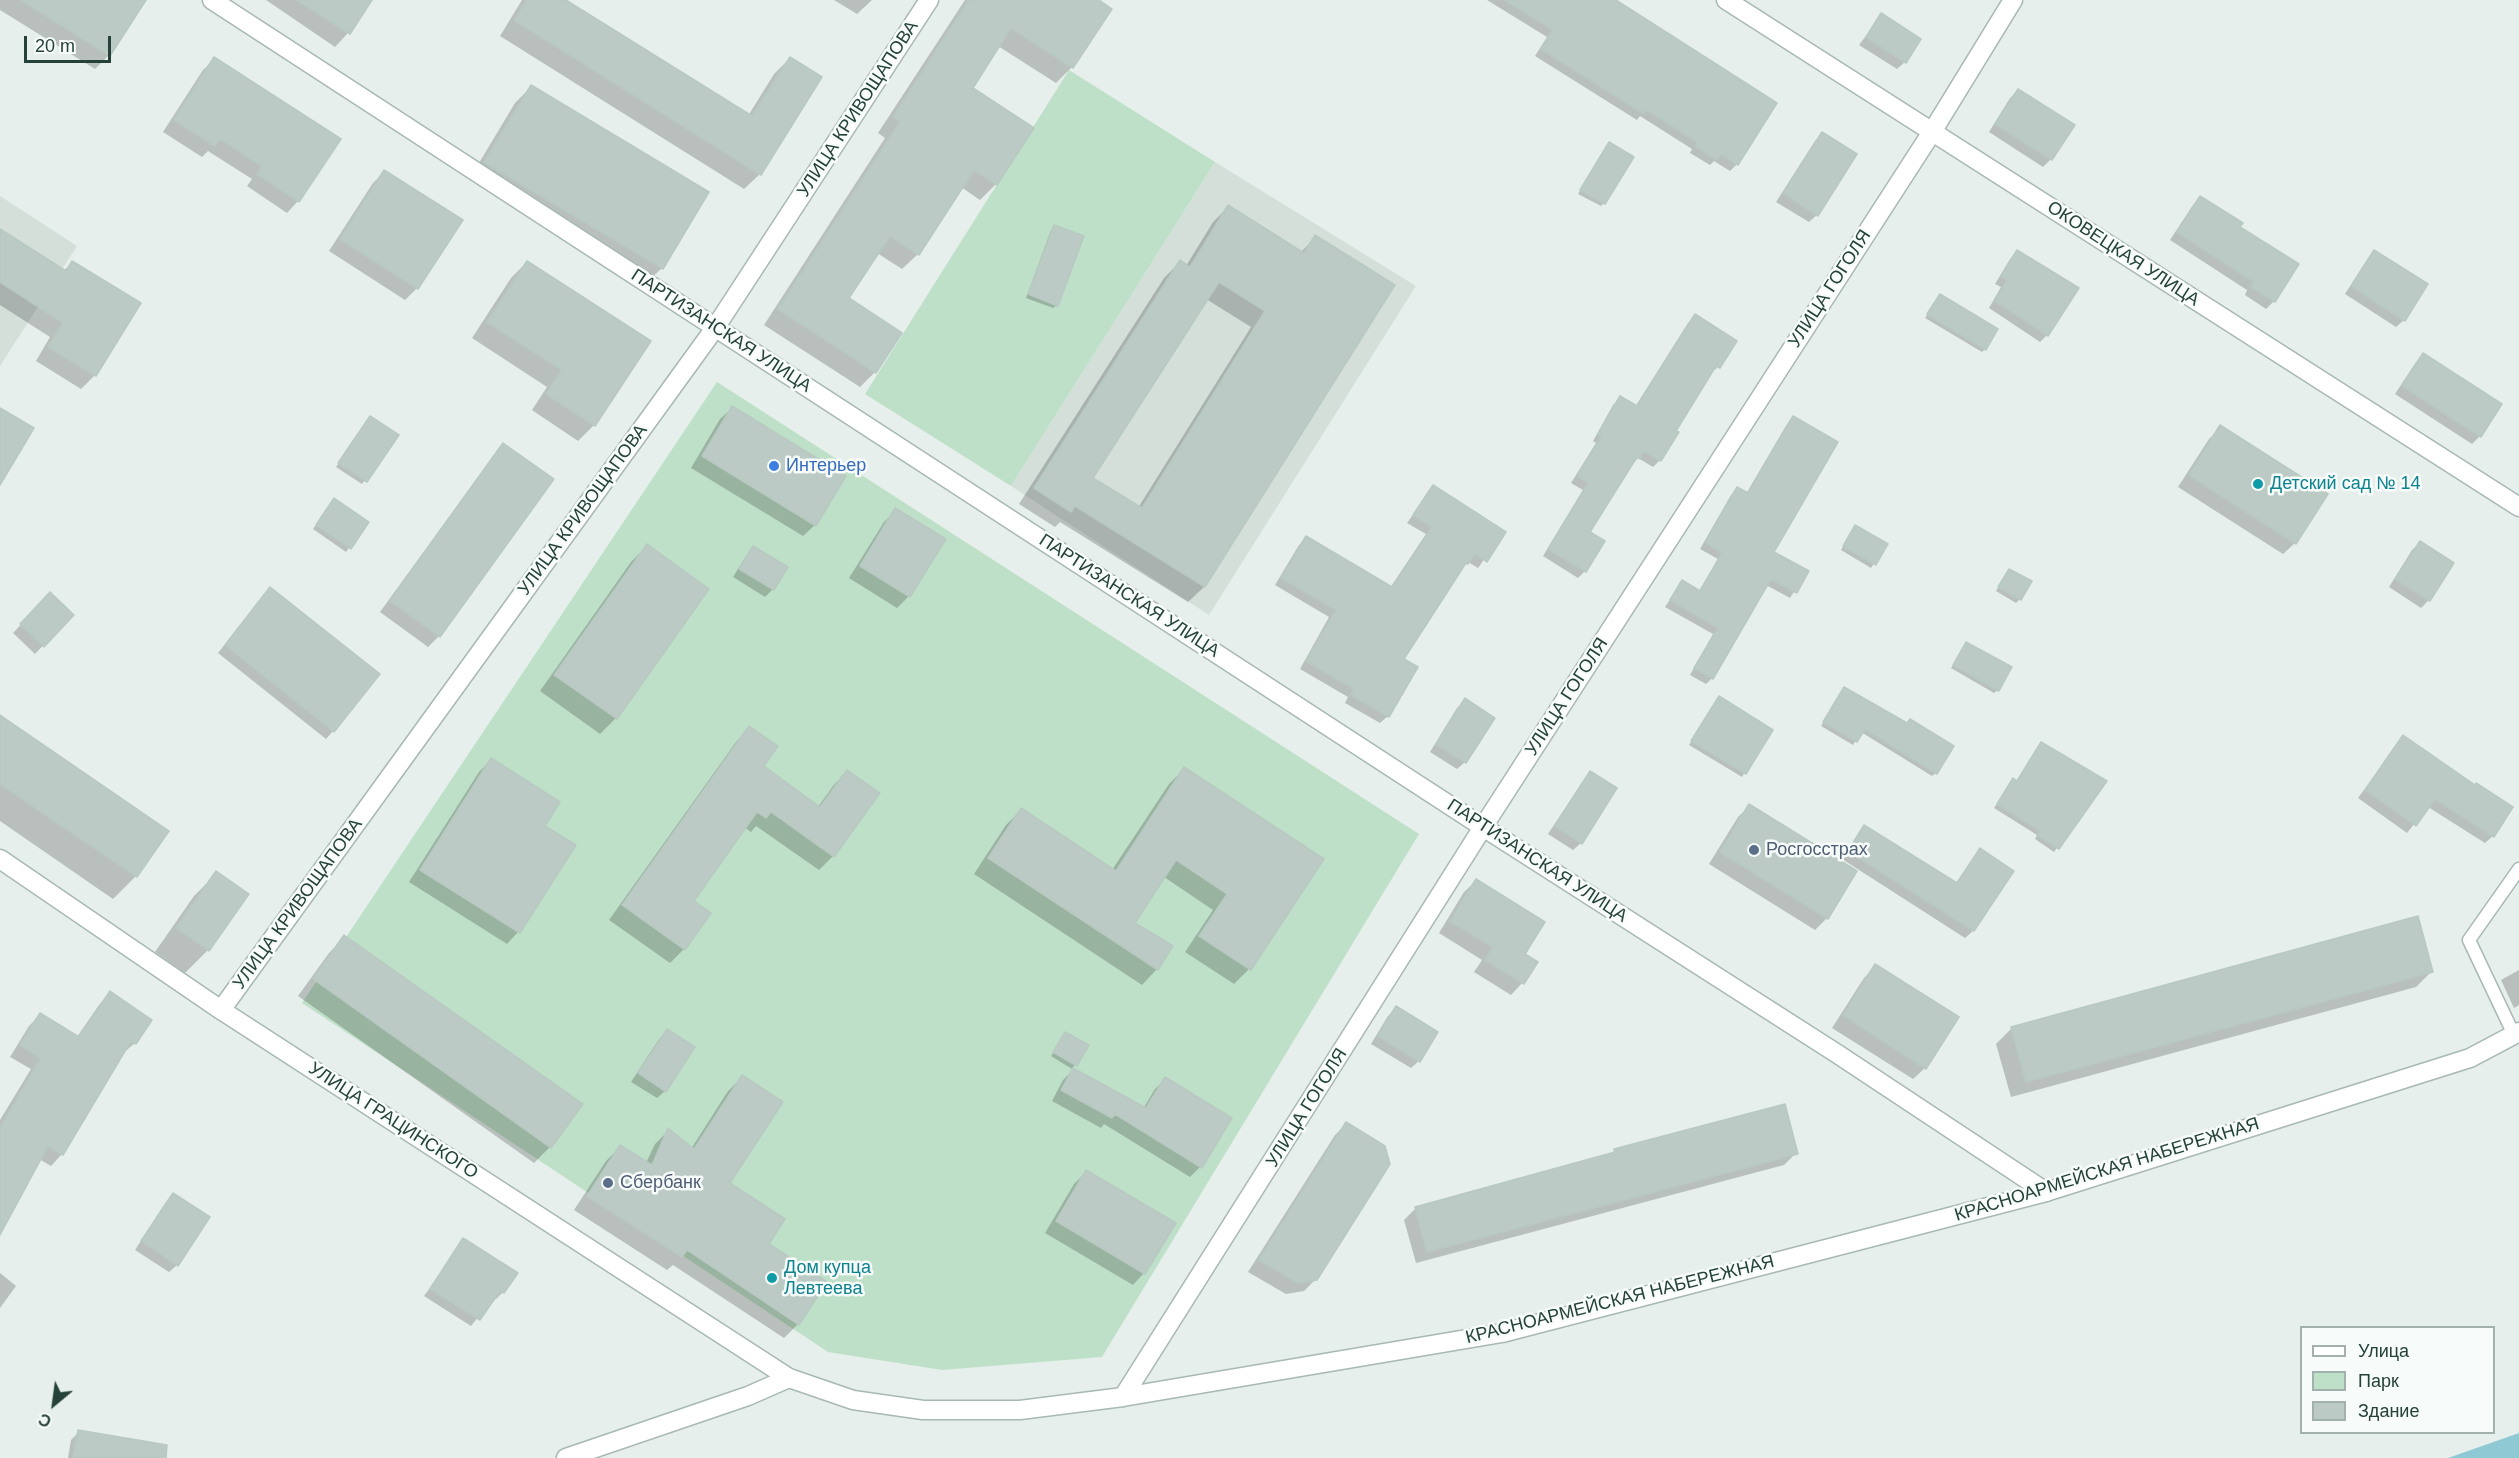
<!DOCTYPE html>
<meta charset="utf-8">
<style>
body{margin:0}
#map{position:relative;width:2519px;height:1458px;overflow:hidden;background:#e6efeb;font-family:Helvetica,sans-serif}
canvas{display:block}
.legend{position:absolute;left:2300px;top:1326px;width:195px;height:108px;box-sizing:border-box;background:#f7fbf9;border:2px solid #a3b1ad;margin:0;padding:8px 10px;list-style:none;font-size:18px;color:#24423a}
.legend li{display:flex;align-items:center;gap:12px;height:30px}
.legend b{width:30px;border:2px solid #a3b1ad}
.north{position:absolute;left:24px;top:1374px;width:60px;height:60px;-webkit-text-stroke:4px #f7fbf9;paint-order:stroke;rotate:209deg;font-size:16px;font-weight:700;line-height:24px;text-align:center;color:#24423a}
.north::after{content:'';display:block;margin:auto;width:21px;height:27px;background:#24423a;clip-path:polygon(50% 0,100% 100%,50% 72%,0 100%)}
.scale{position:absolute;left:24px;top:36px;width:87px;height:27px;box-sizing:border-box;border:3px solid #24423a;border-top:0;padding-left:8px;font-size:18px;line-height:21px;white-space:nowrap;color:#24423a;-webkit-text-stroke:4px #f7fbf9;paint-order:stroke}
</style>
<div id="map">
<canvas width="2519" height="1458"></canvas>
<ul class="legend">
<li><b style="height:8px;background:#fff"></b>Улица</li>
<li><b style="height:16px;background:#bfe0c8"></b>Парк</li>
<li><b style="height:16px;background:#bbcac4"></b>Здание</li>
</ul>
<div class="north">С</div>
<div class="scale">20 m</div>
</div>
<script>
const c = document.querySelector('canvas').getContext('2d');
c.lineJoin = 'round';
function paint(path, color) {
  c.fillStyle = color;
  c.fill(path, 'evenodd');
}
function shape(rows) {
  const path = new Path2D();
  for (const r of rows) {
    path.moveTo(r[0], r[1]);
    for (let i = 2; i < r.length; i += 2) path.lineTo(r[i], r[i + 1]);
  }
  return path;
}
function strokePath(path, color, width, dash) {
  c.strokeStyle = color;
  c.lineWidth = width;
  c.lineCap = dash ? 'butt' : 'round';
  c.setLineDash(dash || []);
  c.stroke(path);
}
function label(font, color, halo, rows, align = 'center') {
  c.font = font + ' Helvetica,sans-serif';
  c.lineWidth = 5;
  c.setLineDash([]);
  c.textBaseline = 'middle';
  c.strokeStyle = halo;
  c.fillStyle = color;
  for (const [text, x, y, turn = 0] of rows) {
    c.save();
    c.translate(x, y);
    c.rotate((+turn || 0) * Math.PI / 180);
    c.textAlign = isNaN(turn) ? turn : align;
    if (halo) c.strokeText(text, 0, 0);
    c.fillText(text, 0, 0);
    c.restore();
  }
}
const built = shape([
 [1215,162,1416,286,1209,615,1011,486],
 [0,196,77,246,0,366]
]);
const green = shape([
 [1069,70,1215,162,1011,486,865,394],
 [717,382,1419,834,1102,1357,942,1370,828,1352,302,1003]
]);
const water = shape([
 [2519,1433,2519,1458,2448,1458]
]);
const shadow = shape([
 [0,0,132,0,109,55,95,69,0,10],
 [266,0,370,0,348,33,335,47],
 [522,0,564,0,748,116,774,74,790,58,760,174,744,189,500,36],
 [834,0,872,0,857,14],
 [965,0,1096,0,1072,67,1056,83,998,46,971,88,996,184,980,200,961,187,918,254,902,269,877,253,847,299,875,372,860,387,764,325,885,138,878,133],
 [1487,0,1614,0,1775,103,1737,164,1730,171,1714,161,1710,165,1690,153,1692,149,1640,116,1637,120,1535,56,1547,37],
 [1882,15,1905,62,1897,69,1859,45],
 [215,59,298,201,287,213,247,186,252,179,208,151,202,157,163,132,203,70],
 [531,87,662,268,646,283,470,178,515,103],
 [2018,91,2051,159,2043,167,1989,132,2010,98],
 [1822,134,1817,215,1809,222,1776,202,1815,141],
 [1606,148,1604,203,1601,206,1578,194],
 [385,171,417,288,405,300,329,251,373,183],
 [2200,198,2274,301,2266,309,2245,295,2247,290,2170,240,2193,205],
 [1228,207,1301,252,1316,237,1393,285,1204,587,1188,602,1060,522,1055,527,1019,504,1164,278,1180,262,1186,266,1213,222],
 [1206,299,1251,327,1138,508,1091,478],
 [1055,227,1057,305,1053,308,1026,298,1051,230],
 [0,230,63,271,72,263,95,375,81,389,36,361,50,337,0,305],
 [2017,252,2047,335,2040,342,1989,308,2001,287,1995,284,2010,259],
 [2374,252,2404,320,2396,327,2345,294,2367,260],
 [527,262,649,342,594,425,578,441,532,410,547,387,472,338,511,278],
 [1937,299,1985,349,1982,352,1925,318],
 [1695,316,1709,363,1717,368,1710,373,1674,431,1677,433,1660,460,1653,467,1638,458,1632,465,1587,532,1585,571,1578,578,1543,556,1583,490,1571,483,1596,443,1593,441,1613,405,1620,398,1635,407,1688,323],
 [2423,355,2480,436,2472,444,2395,394,2416,362],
 [732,408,815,525,803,536,691,468,720,419],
 [1793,418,1771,552,1807,572,1790,598,1766,585,1712,678,1706,684,1690,675,1713,634,1665,607,1682,582,1699,591,1718,559,1700,549,1731,495,1737,489,1746,494,1787,424],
 [367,421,397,435,362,484,336,467],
 [2221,427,2295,543,2283,554,2178,487,2209,439],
 [503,445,551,479,439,636,428,647,380,612,493,456],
 [1433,487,1504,532,1478,568,1468,562,1460,570,1402,659,1388,716,1380,723,1345,703,1348,697,1300,669,1329,617,1275,585,1299,545,1306,538,1390,588,1426,534,1407,523],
 [331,504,367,523,346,552,313,529],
 [896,510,909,596,897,608,849,578,884,522],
 [1852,530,1886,545,1871,568,1841,550],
 [2420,543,2452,564,2429,600,2421,608,2389,587,2412,550],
 [647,546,707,589,616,718,600,734,540,691,631,562],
 [754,548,773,589,765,597,733,577,746,556],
 [2009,570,2020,599,2016,603,1996,591],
 [50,594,72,615,35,654,13,633],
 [263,597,333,731,326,739,218,653],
 [1966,643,1998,690,1994,693,1951,668],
 [1844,689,1906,725,1936,773,1932,776,1861,732,1853,745,1821,726],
 [1465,700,1465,762,1457,769,1430,752,1457,708],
 [1716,702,1771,730,1742,777,1689,745],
 [0,717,167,831,136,876,113,899,0,821],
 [750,728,762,766,818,807,833,786,847,771,833,856,819,870,756,826,751,832,744,827,692,901,684,949,670,963,609,920,736,742],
 [2403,737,2493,836,2485,843,2428,807,2407,833,2358,798],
 [2038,747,2085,808,2054,852,2035,839,2037,835,1994,808,2010,784,2016,782],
 [491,760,543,826,518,932,507,944,409,882,479,772],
 [1184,769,1322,859,1249,969,1234,984,1185,952,1213,910,1164,877,1133,924,1157,969,1142,985,974,874,1006,825,1021,810,1112,870,1169,784],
 [1591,773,1581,843,1573,850,1548,834,1583,781],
 [1750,806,1827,918,1815,930,1709,864,1738,817],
 [1864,827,1956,883,1980,850,2012,871,1973,931,1965,938,1842,859],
 [217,873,208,950,185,973,155,952,194,896],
 [1476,881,1523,955,1536,962,1522,983,1511,995,1474,972,1482,960,1439,933,1464,892],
 [345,937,581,1104,550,1147,534,1163,298,996,329,953],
 [1876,966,1925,1068,1913,1079,1832,1028,1864,978],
 [2519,970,2519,1005,2514,1008,2501,980],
 [2432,971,2416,987,2011,1097,1996,1044,2012,1028],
 [110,993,150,1021,135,1043,122,1054,62,1154,51,1166,39,1159,0,1228,0,1120,31,1069,10,1057,29,1026,40,1015,77,1037,99,1005],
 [1396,1008,1419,1061,1411,1068,1371,1044,1388,1016],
 [667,1031,665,1091,657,1098,631,1082,659,1039],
 [1065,1034,1087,1046,1072,1069,1051,1056],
 [1073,1070,1143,1109,1155,1089,1166,1079,1230,1119,1200,1167,1190,1177,1104,1124,1101,1128,1052,1101,1063,1080],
 [742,1077,728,1183,767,1244,798,1324,784,1338,673,1265,667,1270,574,1210,606,1161,620,1147,646,1163,655,1144,669,1130,691,1149,728,1091],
 [1346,1124,1316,1279,1304,1291,1286,1294,1248,1272,1335,1135],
 [1615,1150,1796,1153,1784,1165,1416,1263,1404,1220,1415,1209,1610,1155],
 [1086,1172,1144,1273,1133,1285,1045,1233,1074,1184],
 [174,1194,177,1265,169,1272,135,1250,166,1202],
 [464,1240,503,1292,496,1299,493,1298,471,1326,424,1296],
 [0,1273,16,1286,0,1308],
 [79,1432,129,1458,68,1458,71,1440]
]);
const building = shape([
 [21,0,146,0,110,56,21,0],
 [297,0,372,0,350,34,297,0],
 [527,0,566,0,752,116,790,57,822,77,761,175,514,20,527,0],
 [969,0,1099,0,1112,9,1073,68,1011,28,973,88,1034,128,997,185,974,170,919,255,890,236,849,298,902,333,876,373,778,309,900,122,893,117,969,0],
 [1505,0,1616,0,1777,103,1738,165,1721,154,1717,160,1695,146,1697,142,1647,110,1644,114,1541,49,1553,30,1505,0],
 [1881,13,1921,39,1906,63,1866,37,1881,13],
 [214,57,341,139,299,202,257,174,262,166,220,139,215,146,174,120,214,57],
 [531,85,709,192,663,269,484,162,531,85],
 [2018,89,2075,125,2052,160,1995,124,2018,89],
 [1822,132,1857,154,1818,216,1783,193,1822,132],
 [1609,142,1634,157,1605,204,1580,190,1609,142],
 [384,170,463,220,418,289,340,239,384,170],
 [2200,196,2243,223,2240,227,2299,264,2275,302,2251,287,2254,282,2177,232,2200,196],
 [1228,205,1304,253,1315,235,1395,285,1205,587,1075,506,1071,512,1034,488,1180,260,1190,267,1228,205],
 [1219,282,1265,311,1142,508,1093,478,1219,282],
 [1054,225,1084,236,1058,306,1028,294,1054,225],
 [0,229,66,271,72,261,141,303,96,376,48,347,63,323,0,282,0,229],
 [2017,250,2079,288,2048,336,1995,301,2007,280,2001,276,2017,250],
 [2374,250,2428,284,2405,321,2351,286,2374,250],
 [527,261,651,341,595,426,546,394,562,370,487,322,527,261],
 [1940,294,1998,329,1986,350,1927,314,1940,294],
 [1695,314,1737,341,1720,368,1716,366,1676,431,1679,432,1661,461,1644,451,1640,459,1637,457,1590,532,1605,541,1586,572,1548,549,1588,483,1577,475,1602,436,1598,434,1620,396,1637,406,1695,314],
 [2423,353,2502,404,2481,437,2402,386,2423,353],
 [732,406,846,476,816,526,702,456,732,406],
 [0,408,34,428,0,485,0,408],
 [370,416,399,435,367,482,338,463,370,416],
 [1793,416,1838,442,1774,552,1809,571,1797,593,1771,579,1713,679,1694,668,1718,628,1670,600,1682,580,1700,591,1722,553,1705,542,1737,487,1748,493,1793,416],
 [2220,425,2328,494,2296,544,2189,475,2220,425],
 [503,443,554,479,440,637,390,601,503,443],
 [1433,485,1506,532,1487,562,1475,554,1468,564,1466,563,1404,659,1418,667,1389,717,1351,695,1354,689,1306,661,1336,610,1281,578,1306,536,1392,587,1432,527,1413,515,1433,485],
 [334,498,369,522,351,549,316,525,334,498],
 [895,508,946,539,910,597,860,566,895,508],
 [1855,525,1888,544,1876,565,1843,546,1855,525],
 [2420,541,2454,563,2430,601,2395,579,2420,541],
 [647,544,709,589,617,719,554,675,647,544],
 [753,546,788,567,774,590,739,569,753,546],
 [2009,569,2032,581,2021,600,1998,587,2009,569],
 [270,587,380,674,334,732,225,645,270,587],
 [50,592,74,615,44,647,20,624,50,592],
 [1966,642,2012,667,1999,691,1953,665,1966,642],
 [1844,687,1907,723,1910,719,1954,746,1937,774,1865,729,1857,742,1823,722,1844,687],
 [1719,696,1773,730,1746,774,1691,741,1719,696],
 [1465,698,1495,718,1466,763,1436,744,1465,698],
 [0,715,169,831,137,877,0,784,0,715],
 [749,726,778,746,764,766,820,807,847,770,880,793,834,857,771,812,766,818,757,812,694,901,711,913,685,950,622,905,749,726],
 [2403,735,2475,785,2476,783,2513,807,2494,837,2435,799,2416,826,2365,790,2403,735],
 [2041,742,2107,781,2059,849,2037,835,2040,831,1997,804,2013,778,2017,781,2041,742],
 [491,758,560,802,545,826,576,845,520,933,420,870,491,758],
 [1184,767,1324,859,1251,970,1199,936,1227,894,1176,860,1135,923,1173,946,1158,970,988,858,1021,808,1116,871,1184,767],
 [1590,771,1617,788,1582,844,1555,826,1590,771],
 [1749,804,1857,871,1828,919,1720,852,1749,804],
 [1864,825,1957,883,1980,848,2014,871,1974,931,1848,851,1864,825],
 [216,871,249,894,209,951,176,928,216,871],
 [1476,879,1545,922,1525,954,1538,962,1524,984,1485,960,1493,947,1450,921,1476,879],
 [2418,916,2433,972,2026,1082,2011,1027,2418,916],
 [344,935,583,1104,551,1148,313,979,344,935],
 [1875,964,1959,1017,1926,1069,1843,1015,1875,964],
 [110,991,152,1020,136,1044,131,1041,63,1155,48,1146,0,1235,0,1128,41,1058,20,1045,40,1013,79,1037,110,991],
 [1396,1006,1438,1032,1420,1062,1378,1036,1396,1006],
 [667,1029,695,1047,666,1092,638,1073,667,1029],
 [1065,1032,1089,1045,1077,1066,1053,1052,1065,1032],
 [1073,1068,1146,1108,1165,1077,1232,1118,1202,1168,1115,1114,1112,1118,1061,1090,1073,1068],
 [742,1075,783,1102,730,1183,785,1219,769,1244,827,1282,799,1325,687,1250,682,1257,587,1196,620,1145,652,1165,668,1128,694,1149,742,1075],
 [1785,1104,1798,1154,1427,1252,1415,1207,1615,1152,1614,1149,1785,1104],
 [1346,1122,1385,1146,1390,1164,1317,1280,1298,1283,1259,1260,1346,1122],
 [1086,1170,1176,1223,1145,1274,1056,1221,1086,1170],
 [173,1193,210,1217,178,1266,141,1241,173,1193],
 [463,1238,518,1273,504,1293,500,1291,480,1320,430,1289,463,1238],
 [78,1430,167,1445,166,1458,73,1458,78,1430]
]);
const service = shape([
 [2514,1035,2469,940,2519,869]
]);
const minor = shape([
 [212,0,1483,827,1836,1053,2046,1192],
 [1726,0,2519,507],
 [221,1010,715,328,929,0],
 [1123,1397,1483,827,1932,132,2013,0],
 [566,1458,748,1396,789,1378]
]);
const tertiary = shape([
 [0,859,221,1010,789,1378,853,1400,923,1410,1020,1410,1123,1397,1502,1333,2046,1192,2470,1058,2519,1032]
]);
const markers = [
 [774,466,6,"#3f7fe0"],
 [2258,484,6,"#0f9aa8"],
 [1754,850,6,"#5c6f8a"],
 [608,1183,6,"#5c6f8a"],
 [772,1278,6,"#0f9aa8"]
];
const streetNames = [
 ["УЛИЦА КРИВОЩАПОВА",858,109,-57],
 ["ОКОВЕЦКАЯ УЛИЦА",2123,254,33],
 ["УЛИЦА ГОГОЛЯ",1830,289,-57],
 ["ПАРТИЗАНСКАЯ УЛИЦА",721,331,33],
 ["УЛИЦА КРИВОЩАПОВА",583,510,-54],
 ["ПАРТИЗАНСКАЯ УЛИЦА",1129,596,33],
 ["УЛИЦА ГОГОЛЯ",1567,697,-57],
 ["ПАРТИЗАНСКАЯ УЛИЦА",1537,861,33],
 ["УЛИЦА КРИВОЩАПОВА",298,904,-54],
 ["УЛИЦА ГОГОЛЯ",1307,1108,-58],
 ["УЛИЦА ГРАЦИНСКОГО",393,1121,33],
 ["КРАСНОАРМЕЙСКАЯ НАБЕРЕЖНАЯ",2107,1170,-17],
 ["КРАСНОАРМЕЙСКАЯ НАБЕРЕЖНАЯ",1620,1300,-14]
];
const shopNames = [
 ["Интерьер",786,466]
];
const cultureNames = [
 ["Детский сад № 14",2270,484],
 ["Дом купца",784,1268],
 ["Левтеева",784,1289]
];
const serviceNames = [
 ["Росгосстрах",1766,850],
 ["Сбербанк",620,1183]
];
paint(built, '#d4dfda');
paint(green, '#bfe0c8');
paint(water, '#8ec9d4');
paint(shadow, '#0003');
paint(building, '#bbcac4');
strokePath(building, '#b8c9c2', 1.5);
strokePath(service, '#a8b8b2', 15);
strokePath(minor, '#a8b8b2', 21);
strokePath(tertiary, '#a8b8b2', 21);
strokePath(service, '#fff', 12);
strokePath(minor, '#fff', 18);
strokePath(tertiary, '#fff', 18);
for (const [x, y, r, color] of markers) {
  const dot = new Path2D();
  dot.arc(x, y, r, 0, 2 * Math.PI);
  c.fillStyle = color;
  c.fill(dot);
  strokePath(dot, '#f7fbf9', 2);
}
label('18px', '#24423a', '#f7fbf9', streetNames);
label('18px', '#366cbe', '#f7fbf9', shopNames, 'left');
label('18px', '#0d838f', '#f7fbf9', cultureNames, 'left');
label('18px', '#4e5e75', '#f7fbf9', serviceNames, 'left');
</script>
